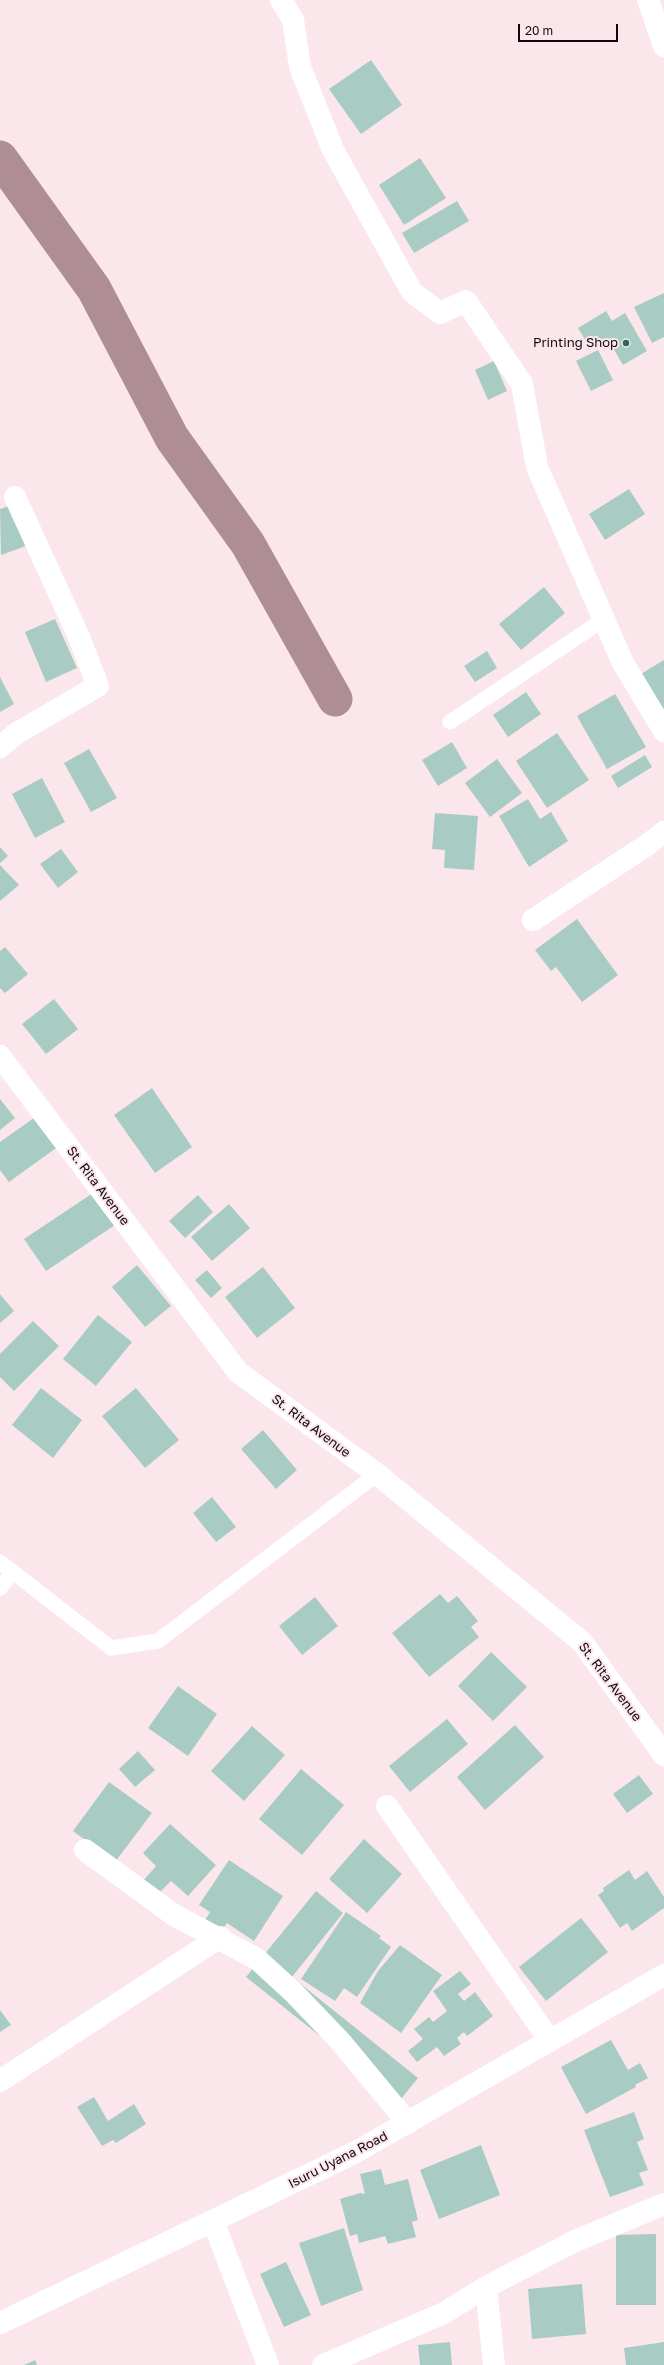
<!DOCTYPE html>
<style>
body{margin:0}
#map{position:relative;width:664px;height:2365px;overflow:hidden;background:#fbe7eb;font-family:"Golos Text",sans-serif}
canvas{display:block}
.scale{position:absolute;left:518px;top:24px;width:100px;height:18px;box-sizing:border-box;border:2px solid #10090b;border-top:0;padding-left:5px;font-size:12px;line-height:14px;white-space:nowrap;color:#10090b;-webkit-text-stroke:3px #fbe7eb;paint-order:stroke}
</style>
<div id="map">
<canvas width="664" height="2365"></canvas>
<div class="scale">20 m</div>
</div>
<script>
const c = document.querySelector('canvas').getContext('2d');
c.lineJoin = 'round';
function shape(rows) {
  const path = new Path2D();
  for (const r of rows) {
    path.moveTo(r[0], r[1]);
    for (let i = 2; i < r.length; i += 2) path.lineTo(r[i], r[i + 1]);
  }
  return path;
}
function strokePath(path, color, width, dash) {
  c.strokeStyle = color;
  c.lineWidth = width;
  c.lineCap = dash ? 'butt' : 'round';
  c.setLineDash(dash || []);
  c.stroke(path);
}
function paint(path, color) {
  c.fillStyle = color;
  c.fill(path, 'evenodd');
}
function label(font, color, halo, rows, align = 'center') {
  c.font = font + ' "Golos Text",sans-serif';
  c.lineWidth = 4;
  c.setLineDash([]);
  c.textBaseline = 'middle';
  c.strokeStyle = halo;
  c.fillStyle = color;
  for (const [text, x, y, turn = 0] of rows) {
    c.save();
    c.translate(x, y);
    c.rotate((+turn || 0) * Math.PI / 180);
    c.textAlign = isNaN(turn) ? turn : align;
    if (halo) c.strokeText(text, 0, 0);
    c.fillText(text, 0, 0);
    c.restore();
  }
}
const canal = shape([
 [0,158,94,289,172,438,248,544,335,699]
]);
const building = shape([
 [371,60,402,105,361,134,329,89],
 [420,158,446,198,404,225,379,185],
 [457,201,469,221,414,253,402,233],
 [664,293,664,337,652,343,634,307],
 [606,311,612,321,625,313,647,351,623,365,607,338,590,348,578,328],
 [598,350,613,380,591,391,576,361],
 [494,361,507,391,488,400,475,370],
 [629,489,645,514,605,540,589,514],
 [12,505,26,546,1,555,0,509],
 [544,587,565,613,521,650,499,624],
 [55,619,77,668,46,682,25,632],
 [487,651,497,668,475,682,464,666],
 [664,660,664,712,641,674],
 [0,677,14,704,0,712],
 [526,692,541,714,508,737,493,715],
 [615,694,646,747,607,769,577,716],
 [557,733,589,780,547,808,516,761],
 [452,742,467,768,438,786,422,760],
 [89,749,117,798,91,812,64,763],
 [645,755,652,767,618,788,611,776],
 [497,759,522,793,490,817,465,783],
 [42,778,65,822,35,838,12,794],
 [528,799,540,819,551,812,568,841,529,867,499,816],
 [435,813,478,816,474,870,444,868,445,850,432,849],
 [0,847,8,856,0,863],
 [61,849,78,872,58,888,40,864],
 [0,865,19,885,0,901],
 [577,919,618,975,582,1002,556,967,551,971,535,950],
 [5,947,28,974,5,993,0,988,0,951],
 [54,999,78,1029,46,1054,22,1024],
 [152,1088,192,1147,155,1173,114,1115],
 [0,1099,15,1118,0,1130],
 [41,1113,63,1143,9,1182,0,1170,0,1142],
 [96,1191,118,1223,46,1271,24,1239],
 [198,1195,213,1212,185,1238,169,1221],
 [229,1204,250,1228,212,1261,191,1237],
 [137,1265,171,1306,145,1327,112,1287],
 [263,1267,295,1308,257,1338,225,1297],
 [207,1270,222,1288,211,1298,195,1280],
 [0,1294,14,1311,0,1323],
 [98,1315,132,1342,96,1386,63,1359],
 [33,1321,59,1346,14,1391,0,1377,0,1354],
 [41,1388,82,1420,53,1458,12,1425],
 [136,1388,179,1440,145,1468,102,1416],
 [263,1430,297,1470,276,1489,241,1449],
 [212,1497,236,1527,216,1542,193,1513],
 [440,1594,448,1603,457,1596,478,1621,471,1627,479,1637,429,1677,392,1633],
 [315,1597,338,1626,302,1655,279,1626],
 [491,1652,527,1687,493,1721,458,1686],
 [178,1686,217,1714,188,1756,148,1728],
 [447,1719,468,1744,410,1792,389,1766],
 [515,1725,544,1757,485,1810,457,1777],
 [252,1726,285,1755,244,1801,211,1771],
 [138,1751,155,1770,135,1787,119,1769],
 [301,1769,344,1805,302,1855,259,1819],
 [639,1775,653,1794,627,1813,613,1794],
 [109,1782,152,1813,115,1862,73,1831],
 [170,1824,216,1865,188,1896,171,1881,157,1895,142,1882,156,1866,143,1853],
 [364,1839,402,1874,367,1913,329,1879],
 [229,1860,283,1896,254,1941,227,1923,216,1939,200,1929,210,1912,199,1905],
 [629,1870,635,1880,647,1871,664,1897,664,1908,632,1931,627,1923,620,1928,598,1895,604,1891,603,1888],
 [316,1891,343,1913,292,1977,418,2078,400,2100,246,1977],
 [346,1912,381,1936,379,1938,391,1947,357,1997,344,1988,335,2001,301,1979],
 [581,1918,608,1952,546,2001,519,1967],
 [400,1945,442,1975,401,2033,360,2003,378,1971],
 [460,1971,471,1984,458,1994,464,2001,475,1992,493,2016,467,2036,464,2032,457,2038,461,2044,444,2056,437,2047,417,2062,408,2051,423,2039,414,2029,429,2017,433,2022,447,2011,433,1991],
 [0,2010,11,2025,0,2032],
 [611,2040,628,2070,640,2063,648,2078,635,2085,636,2087,586,2114,561,2067],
 [94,2097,108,2121,134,2104,146,2124,116,2143,113,2140,102,2146,77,2107],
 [634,2112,644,2139,637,2142,648,2170,639,2173,644,2185,610,2197,584,2130],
 [481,2145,500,2195,439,2219,420,2170],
 [381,2169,385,2185,408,2179,418,2220,412,2222,416,2237,388,2244,385,2236,359,2243,357,2234,350,2236,340,2199,360,2193,365,2194,360,2174],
 [344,2228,363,2290,321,2306,299,2243],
 [656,2234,656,2305,616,2305,616,2235],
 [286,2262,311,2315,284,2327,260,2274],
 [582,2284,586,2334,532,2339,528,2289],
 [450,2342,452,2365,420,2365,418,2345],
 [664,2342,664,2365,626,2365,624,2348],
 [35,2360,37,2365,24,2365]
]);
const service = shape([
 [450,722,603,620],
 [0,1562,111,1648,158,1641,377,1474],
 [0,1588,13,1572]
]);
const minor = shape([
 [281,0,293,20,300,67,333,150,412,292,440,313,466,301,522,384,537,467,623,663,664,731],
 [0,747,17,733,98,686,79,637,15,497],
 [533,920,647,845,664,832],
 [387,1806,550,2041],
 [85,1850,174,1915,257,1959,294,1993,340,2041,408,2123],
 [0,2081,220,1937],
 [213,2221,268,2365],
 [486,2287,494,2365],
 [0,2323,356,2152,664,1975],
 [323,2365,444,2313,486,2287,575,2241,664,2204]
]);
const tertiary = shape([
 [648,0,664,46],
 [0,1056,238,1372,377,1474,582,1642,664,1755]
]);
const markers = [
 [626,343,4,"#276b5e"]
];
const poiNames = [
 ["Printing Shop",618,343]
];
const streetNames = [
 ["St. Rita Avenue",98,1186,53],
 ["St. Rita Avenue",311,1426,37],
 ["St. Rita Avenue",610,1682,53],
 ["Isuru Uyana Road",338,2160,-27]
];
strokePath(canal, '#ae8d94', 35);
paint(building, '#a8ccc3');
strokePath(service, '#fff', 15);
strokePath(minor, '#fff', 22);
strokePath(tertiary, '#fff', 22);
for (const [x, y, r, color] of markers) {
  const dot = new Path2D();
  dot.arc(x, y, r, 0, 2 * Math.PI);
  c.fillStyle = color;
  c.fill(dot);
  strokePath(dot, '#fbe7eb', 1.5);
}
label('13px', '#10090b', '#fbe7eb', poiNames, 'right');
label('13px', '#10090b', '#fbe7eb', streetNames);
</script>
